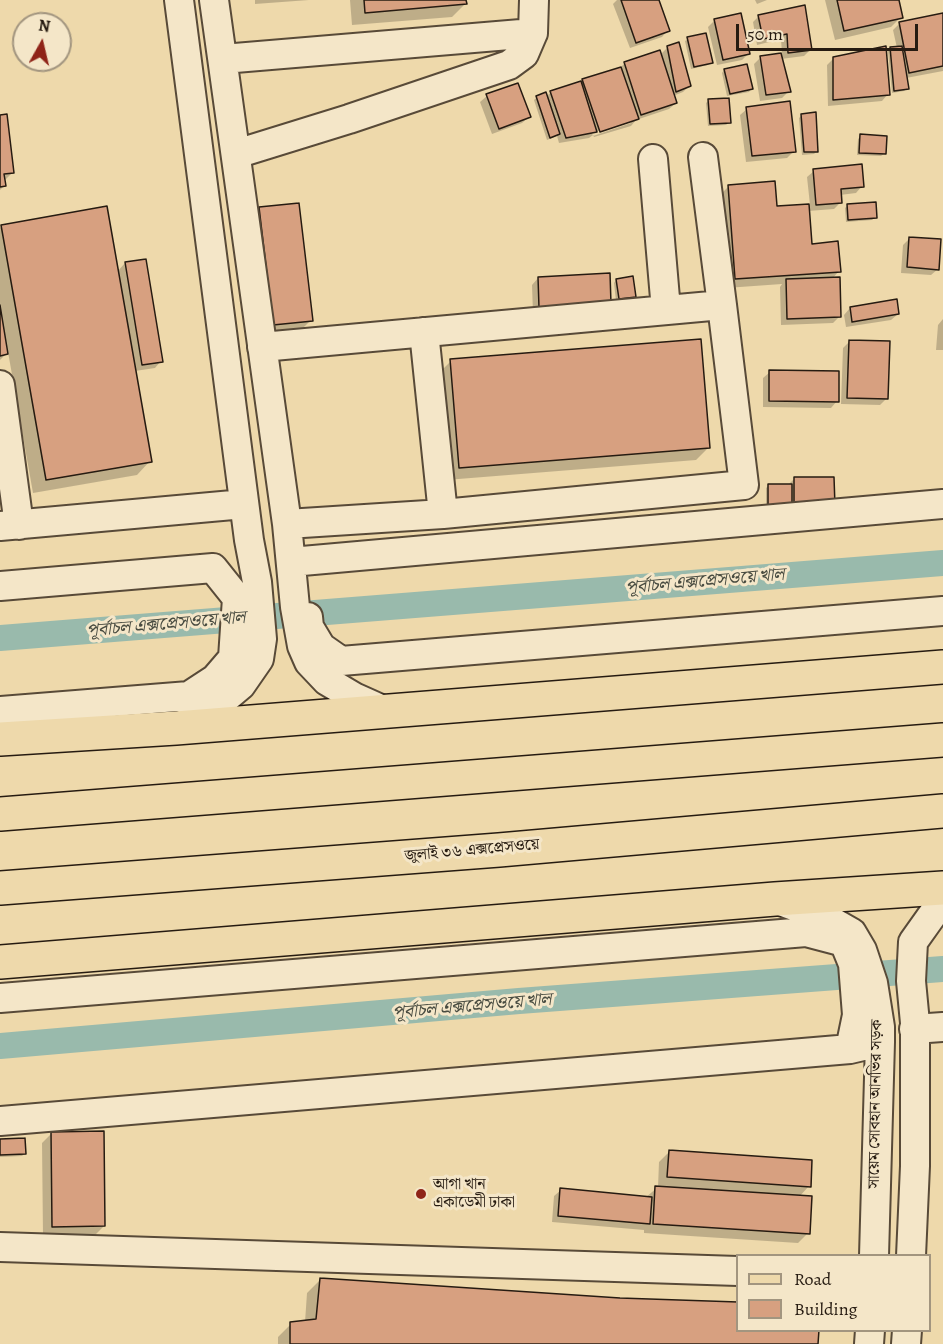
<!DOCTYPE html>
<meta charset="utf-8">
<style>
body{margin:0}
#map{position:relative;width:943px;height:1344px;overflow:hidden;background:#eed9ab;font-family:Alegreya,serif}
canvas{display:block}
.legend{position:absolute;left:736px;top:1254px;width:195px;height:78px;box-sizing:border-box;background:#f4e6c8;border:2px solid #a2957f;margin:0;padding:8px 10px;list-style:none;font-size:18px;color:#261b11}
.legend li{display:flex;align-items:center;gap:12px;height:30px}
.legend b{width:30px;border:2px solid #a2957f}
.north{position:absolute;left:12px;top:12px;width:60px;height:60px;box-sizing:border-box;background:#f4e6c8;border:2px solid #a2957f;border-radius:50%;rotate:8deg;font-size:16px;font-weight:700;line-height:24px;text-align:center;color:#261b11}
.north::after{content:'';display:block;margin:auto;width:21px;height:27px;background:#8f2418;clip-path:polygon(50% 0,100% 100%,50% 72%,0 100%)}
.scale{position:absolute;left:736px;top:24px;width:182px;height:27px;box-sizing:border-box;border:3px solid #261b11;border-top:0;padding-left:8px;font-size:18px;line-height:21px;white-space:nowrap;color:#261b11;-webkit-text-stroke:4px #f4e6c8;paint-order:stroke}
</style>
<div id="map">
<canvas width="943" height="1344"></canvas>
<ul class="legend">
<li><b style="height:8px;background:#eed9ab"></b>Road</li>
<li><b style="height:16px;background:#d7a080"></b>Building</li>
</ul>
<div class="north">N</div>
<div class="scale">50 m</div>
</div>
<script>
const c = document.querySelector('canvas').getContext('2d');
c.lineJoin = 'round';
function paint(path, color) {
  c.fillStyle = color;
  c.fill(path, 'evenodd');
}
function shape(rows) {
  const path = new Path2D();
  for (const r of rows) {
    path.moveTo(r[0], r[1]);
    for (let i = 2; i < r.length; i += 2) path.lineTo(r[i], r[i + 1]);
  }
  return path;
}
function strokePath(path, color, width, dash) {
  c.strokeStyle = color;
  c.lineWidth = width;
  c.lineCap = dash ? 'butt' : 'round';
  c.setLineDash(dash || []);
  c.stroke(path);
}
function label(font, color, halo, rows, align = 'center') {
  c.font = font + ' Alegreya,"Noto Serif Bengali",serif';
  c.lineWidth = 6;
  c.setLineDash([]);
  c.textBaseline = 'middle';
  c.strokeStyle = halo;
  c.fillStyle = color;
  for (const [text, x, y, turn = 0] of rows) {
    c.save();
    c.translate(x, y);
    c.rotate((+turn || 0) * Math.PI / 180);
    c.textAlign = isNaN(turn) ? turn : align;
    if (halo) c.strokeText(text, 0, 0);
    c.fillText(text, 0, 0);
    c.restore();
  }
}
const shadow = shape([
 [255,0,309,0,255,4],
 [350,0,465,0,465,4,452,17,352,25],
 [617,0,657,0,668,30,662,37,630,48,613,4],
 [755,0,767,0,757,4],
 [825,0,897,0,901,17,891,27,835,40],
 [803,7,811,49,804,56,781,59,789,91,782,98,760,101,754,64,760,58,782,54,781,39,757,45,753,22,759,16],
 [943,14,943,71,906,78,907,88,904,91,892,93,888,51,891,48,897,48,893,30,900,23],
 [715,20,748,54,742,60,717,65,708,27],
 [688,39,711,62,708,65,691,69,685,41],
 [667,48,690,85,683,92,673,96,676,103,669,109,636,120,631,126,594,137,593,135,589,138,559,143,557,136,547,140,534,100,537,97,546,97,551,92,619,69,624,64,659,52,660,55],
 [631,120,631,123,593,136,592,133],
 [834,58,888,94,882,101,828,106,827,65],
 [724,70,751,89,749,92,727,96,722,73],
 [487,96,529,117,522,123,492,134,480,102],
 [709,100,729,122,726,125,708,126,706,103],
 [747,109,794,151,787,158,746,162,740,115],
 [802,115,817,151,814,154,802,155,799,118],
 [0,117,13,172,4,181,4,186,0,190],
 [861,136,884,154,881,156,857,155,858,139],
 [814,171,862,186,856,193,840,195,841,202,834,209,808,211,811,245,839,271,832,279,840,316,833,323,781,325,780,287,782,284,726,288,719,196,729,186,775,208,810,205,807,177],
 [848,205,875,217,872,220,846,222,845,208],
 [260,209,311,320,301,330,263,334,250,219],
 [2,226,117,272,125,263,161,361,155,368,135,371,150,461,137,475,33,493,8,352,0,360,0,228],
 [910,238,938,269,931,275,901,273,903,245],
 [608,275,533,314,532,285,538,278],
 [616,280,635,296,632,299,616,301,614,283],
 [850,308,898,314,891,320,846,327,844,315],
 [943,319,943,350,936,350,938,325],
 [849,342,887,398,880,405,841,404,843,348],
 [451,361,709,447,696,460,446,480,438,374],
 [770,372,837,401,831,408,763,407,763,378],
 [833,478,788,512,766,513,766,488,769,485,788,485,794,479],
 [52,1133,104,1226,94,1236,43,1236,42,1143],
 [0,1141,25,1153,22,1156,0,1157],
 [669,1152,809,1186,799,1197,808,1233,798,1243,644,1233,644,1230,552,1222,554,1196,561,1190,645,1198,658,1187,659,1162],
 [320,1280,738,1330,817,1344,278,1344,278,1337,291,1324,305,1322,307,1293]
]);
const canal = shape([
 [0,638,943,563],
 [0,1046,519,1001,943,969]
]);
const building = shape([
 [364,0,466,0,467,4,365,13,364,0],
 [621,0,659,0,670,31,636,43,621,0],
 [837,0,899,0,903,18,844,31,837,0],
 [805,5,812,50,788,53,787,34,763,39,758,15,805,5],
 [741,13,750,54,723,60,714,19,741,13],
 [943,13,943,66,909,73,899,22,943,13],
 [706,33,713,63,694,67,687,37,706,33],
 [679,42,691,86,676,92,667,46,679,42],
 [886,46,890,95,833,100,833,57,886,46],
 [902,46,909,89,894,91,890,47,902,46],
 [660,50,677,103,641,115,624,62,660,50],
 [781,53,791,92,766,95,760,56,781,53],
 [747,64,753,89,730,94,724,69,747,64],
 [621,67,639,119,600,132,582,79,621,67],
 [581,81,597,132,566,138,550,91,581,81],
 [518,83,531,117,499,129,486,94,518,83],
 [546,92,560,134,550,138,536,96,546,92],
 [729,98,731,123,710,124,708,99,729,98],
 [790,101,796,152,752,156,746,107,790,101],
 [816,112,818,152,804,152,801,114,816,112],
 [7,114,14,173,4,174,6,186,0,187,0,115,7,114],
 [860,134,887,136,886,154,859,153,860,134],
 [862,164,864,187,841,189,842,203,816,205,813,169,862,164],
 [775,181,777,206,809,204,812,244,838,241,841,272,735,279,728,185,775,181],
 [876,202,877,218,848,220,847,204,876,202],
 [299,203,313,321,273,325,259,207,299,203],
 [107,206,152,462,46,480,1,225,107,206],
 [909,237,941,239,939,270,907,267,909,237],
 [146,259,163,362,142,365,125,262,146,259],
 [610,273,611,304,539,308,538,277,610,273],
 [633,276,636,297,619,299,616,279,633,276],
 [840,277,841,317,787,319,786,279,840,277],
 [897,299,899,314,852,322,850,307,897,299],
 [0,305,8,354,0,356,0,305],
 [701,339,710,448,459,468,450,359,701,339],
 [849,340,890,341,888,399,847,398,849,340],
 [769,370,839,371,839,402,769,401,769,370],
 [794,477,834,477,835,506,794,507,794,477],
 [768,484,792,484,792,510,768,510,768,484],
 [104,1131,105,1226,52,1227,51,1132,104,1131],
 [25,1138,26,1154,0,1155,0,1139,25,1138],
 [669,1150,812,1160,811,1187,667,1177,669,1150],
 [655,1186,812,1196,810,1234,653,1224,655,1186],
 [560,1188,652,1197,650,1224,558,1216,560,1188],
 [320,1278,620,1298,738,1302,738,1330,819,1330,818,1344,290,1344,290,1322,316,1319,320,1278]
]);
const minor = shape([
 [179,0,249,540,257,582,262,639,259,659,241,685,209,712,180,726],
 [214,0,287,524,295,607,302,646,309,662,327,681,354,697,383,710],
 [223,59,533,33],
 [236,154,349,119,509,65,524,54,533,33,534,0],
 [703,157,722,305],
 [653,159,666,310],
 [424,332,443,514],
 [262,347,722,305,744,485,443,514,287,524],
 [0,385,19,525],
 [0,526,244,504],
 [291,562,943,504],
 [0,586,213,568,237,598,233,658,215,679,189,696,0,711],
 [308,617,309,627,321,647,341,661,943,611],
 [778,900,824,917,852,933,862,950,873,983,880,1027,880,1042,874,1256],
 [0,998,806,932,844,942,853,964,857,1015,850,1049],
 [914,1029,943,1027],
 [0,1121,850,1049,880,1042],
 [0,1247,738,1271],
 [911,1256,915,1166,915,1023,911,981,913,942,935,911,943,905],
 [869,1344,870,1330],
 [906,1344,907,1330]
]);
const major = shape([
 [0,739,176,728,943,667],
 [0,962,775,899,943,888]
]);
const highway = shape([
 [0,814,943,740],
 [0,888,499,850,943,811]
]);
const markers = [
 [421,1194,6,"#8f2418"]
];
const streetNames = [
 ["জুলাই ৩৬ এক্সপ্রেসওয়ে",472,851,-5],
 ["সায়েম সোবহান আনভির সড়ক",876,1104,-89]
];
const poiNames = [
 ["আগা খান",433,1185],
 ["একাডেমী ঢাকা",433,1203]
];
const waterNames = [
 ["পূর্বাচল এক্সপ্রেসওয়ে খাল",705,582,-5],
 ["পূর্বাচল এক্সপ্রেসওয়ে খাল",166,625,-5],
 ["পূর্বাচল এক্সপ্রেসওয়ে খাল",472,1007,-5]
];
paint(shadow, '#0003');
strokePath(canal, '#99baac', 26);
paint(building, '#d7a080');
strokePath(building, '#261b11', 1.5);
strokePath(minor, '#584a38', 32);
strokePath(major, '#261b11', 36);
strokePath(highway, '#261b11', 36);
strokePath(minor, '#f4e6c8', 28);
strokePath(major, '#eed9ab', 33);
strokePath(highway, '#eed9ab', 33);
for (const [x, y, r, color] of markers) {
  const dot = new Path2D();
  dot.arc(x, y, r, 0, 2 * Math.PI);
  c.fillStyle = color;
  c.fill(dot);
  strokePath(dot, '#f4e6c8', 2);
}
label('16px', '#261b11', '#f4e6c8', streetNames);
label('16px', '#261b11', '#f4e6c8', poiNames, 'left');
label('italic 18px', '#484b40', '#f4e6c8', waterNames);
</script>
